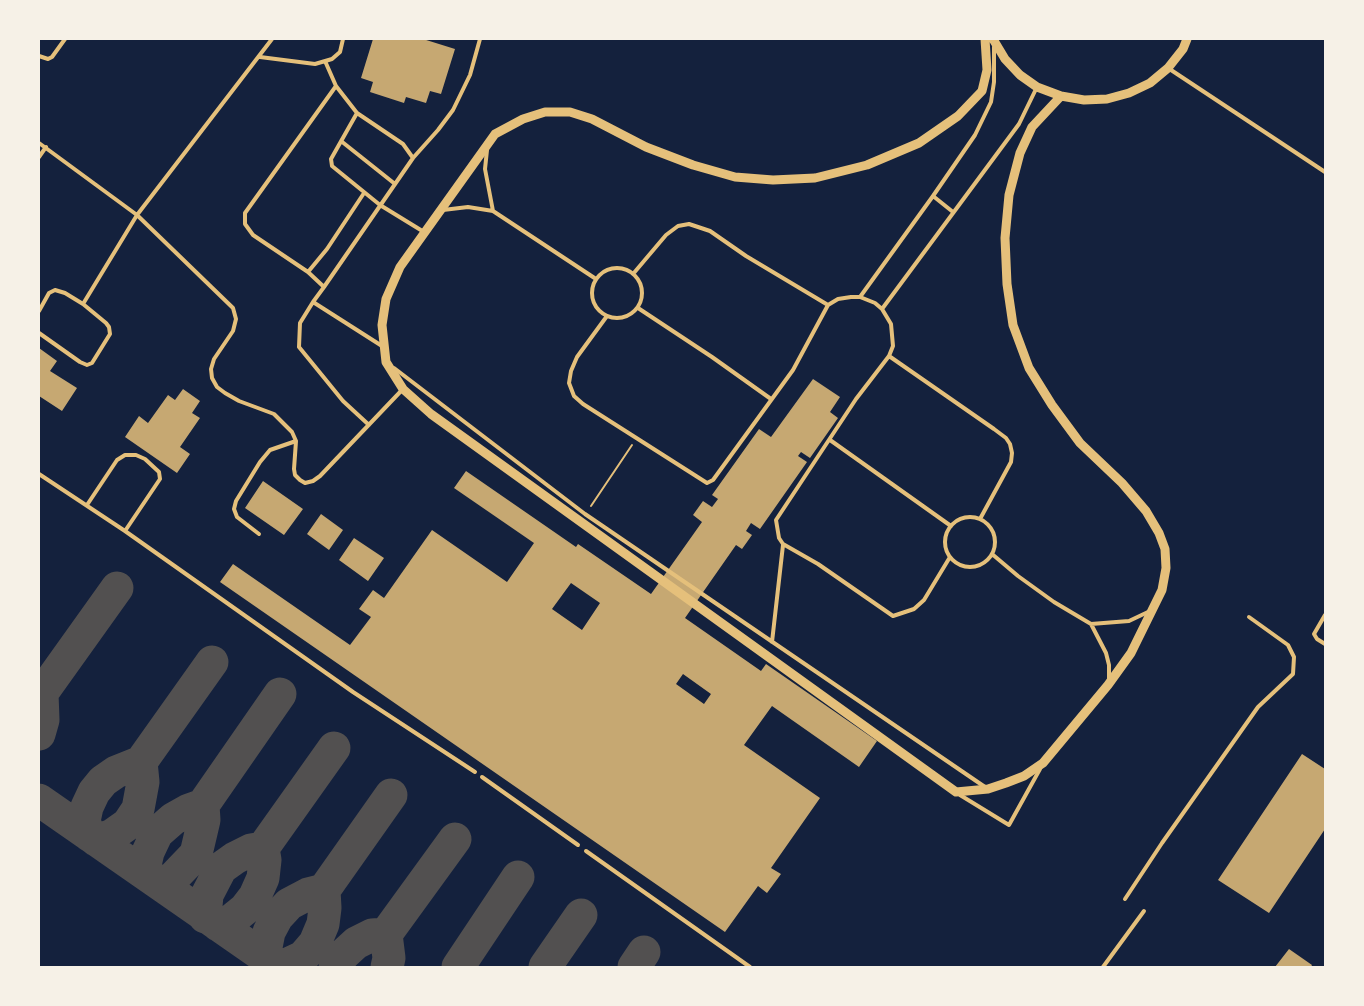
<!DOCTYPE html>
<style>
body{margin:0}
#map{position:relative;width:1364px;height:1006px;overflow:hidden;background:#14213d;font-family:Lato,sans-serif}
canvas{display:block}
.frame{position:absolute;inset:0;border:40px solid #f6f1e7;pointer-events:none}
</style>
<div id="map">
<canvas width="1364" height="1006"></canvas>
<div class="frame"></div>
</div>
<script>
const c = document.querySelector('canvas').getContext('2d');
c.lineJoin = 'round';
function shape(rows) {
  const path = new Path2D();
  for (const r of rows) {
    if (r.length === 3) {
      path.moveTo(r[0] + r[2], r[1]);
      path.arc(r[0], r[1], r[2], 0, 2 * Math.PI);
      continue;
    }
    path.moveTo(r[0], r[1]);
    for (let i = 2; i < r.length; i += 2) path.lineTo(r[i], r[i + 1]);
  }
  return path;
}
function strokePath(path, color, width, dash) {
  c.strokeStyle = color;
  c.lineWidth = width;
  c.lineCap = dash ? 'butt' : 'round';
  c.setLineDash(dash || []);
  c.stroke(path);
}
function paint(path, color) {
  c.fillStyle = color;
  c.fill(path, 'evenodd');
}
const taxiway = shape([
 [39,694,42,693,117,588],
 [39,734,43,720,42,693],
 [39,800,279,967],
 [89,835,84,821,87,807,94,792,103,781,116,772,141,762],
 [96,840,111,836,128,824,138,809,143,782,141,762,212,662],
 [148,875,145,865,148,852,157,833,173,819,189,810,203,805],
 [160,884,173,878,196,854,204,820,203,805,280,694],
 [205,917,207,895,221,868,235,858,251,850,263,848],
 [218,925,229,922,245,909,255,896,263,878,265,860,263,848,334,748],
 [267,958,266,947,269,932,277,917,289,904,308,894,324,890],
 [277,965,288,964,303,957,315,943,323,924,325,908,324,890,391,795],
 [335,967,343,955,356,943,372,935,386,934],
 [387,967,389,958,386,934,455,839],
 [458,967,518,877],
 [545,967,581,915],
 [634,967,644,952]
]);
const building = shape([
 [373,39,423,39,455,49,441,94,430,91,426,103,406,97,404,103,370,92,373,82,361,78],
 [39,348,57,361,50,371,77,388,62,411,39,396],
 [813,379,840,397,830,412,838,418,810,458,801,452,798,456,807,462,760,529,751,523,746,531,752,535,742,549,736,545,685,618,761,671,766,664,877,741,859,767,772,706,744,745,820,798,771,868,781,874,767,893,758,886,725,932,220,582,233,564,350,645,371,617,359,609,373,590,384,598,432,530,507,582,534,543,454,488,466,471,576,547,578,544,651,594,702,522,693,515,703,501,712,507,718,499,712,495,759,429,771,437],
 [571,583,600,603,582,630,552,609],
 [683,674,711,694,704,704,676,684],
 [183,389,200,401,192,413,200,418,180,447,190,454,177,473,125,437,139,416,148,423,168,395,175,400],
 [263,481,303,509,284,535,245,508],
 [321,514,343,530,329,550,307,534],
 [354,538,384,558,368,581,339,560],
 [1302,754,1325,769,1325,829,1269,913,1218,880],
 [1289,949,1312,965,1311,967,1275,967]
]);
const path = shape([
 [591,506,632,445]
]);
const service = shape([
 [39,56,48,59,52,57,65,39],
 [260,57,315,64,332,59,340,52,343,39],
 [325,61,336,86,245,213,245,224,253,235,308,272,324,287,413,158,403,144,357,113,336,86],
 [1168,68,1325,172],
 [357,113,331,159,332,166,380,205,424,232],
 [341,141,395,184],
 [39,143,137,215,272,39],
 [487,150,485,169,493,211],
 [39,157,46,147],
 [413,158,438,130,453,110,470,75,480,39],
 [443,210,468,207,493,211,596,279],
 [953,212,933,196,975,135,991,102,994,82,994,47],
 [617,293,25],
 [308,272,327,249,364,193],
 [633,274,666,235,678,226,689,224,710,231,746,256,828,305],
 [324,287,313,302,382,346],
 [860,297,933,196],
 [313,302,300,323,299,347,343,401,369,425],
 [638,308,712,357,771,399],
 [882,309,1019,124,1036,89],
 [39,311,49,293,55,290,65,293,83,304,137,215,233,308,236,319,233,331,214,359,211,369,212,378,217,387,225,393,239,401,274,414,292,432,296,441,294,469,295,475,300,480,305,483,313,481,320,476,402,390],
 [607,316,577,357,571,371,569,383,574,396,583,404,707,483,713,480,793,370,828,305,838,299,851,297,860,297,875,303,882,309,891,324,893,346,889,356,856,399,776,520,779,538,783,544,818,564,893,616,914,609,924,600,950,557],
 [39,333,80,362,87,365,92,363,110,334,109,327,106,323,83,304],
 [889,356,994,429,1006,438,1010,444,1012,453,1011,462,980,519],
 [394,368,585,514,985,787],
 [830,440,951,526],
 [39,474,125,531,353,692,475,772],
 [87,505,117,460,125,455,136,455,145,459,159,472,160,479,125,531],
 [970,542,25],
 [259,534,237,517,234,509,236,501,260,462,270,450,296,441],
 [992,554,1018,576,1054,602,1091,624,1106,653,1109,665,1109,681],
 [1325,615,1314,634,1317,639,1325,644],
 [1091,624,1129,621,1148,612],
 [772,642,783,545],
 [482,777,578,845],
 [960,795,1009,825,1040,769],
 [586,851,750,967],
 [1125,899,1162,843,1258,707,1293,674,1294,657,1288,645,1249,617],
 [1103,967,1144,911]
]);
const tertiary = shape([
 [985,39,987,70,982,91,958,116,919,143,867,165,815,178,773,180,735,177,693,165,646,147,592,119,570,112,545,112,523,119,495,134,400,267,386,299,382,325,386,362,403,389,431,414,956,792,988,789,1006,783,1024,776,1043,763,1108,685,1131,653,1162,590,1166,568,1165,549,1159,533,1146,511,1122,483,1080,443,1052,405,1029,368,1013,325,1007,284,1005,238,1009,195,1020,153,1032,127,1061,96],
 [993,39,1005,59,1020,75,1037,87,1061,96,1084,100,1107,99,1129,93,1150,83,1168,68,1183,49,1187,39]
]);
strokePath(taxiway, '#525050', 33);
paint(building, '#c6a872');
strokePath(path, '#e5c07b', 2);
strokePath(service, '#e5c07b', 4);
strokePath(tertiary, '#e5c07b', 9);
</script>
